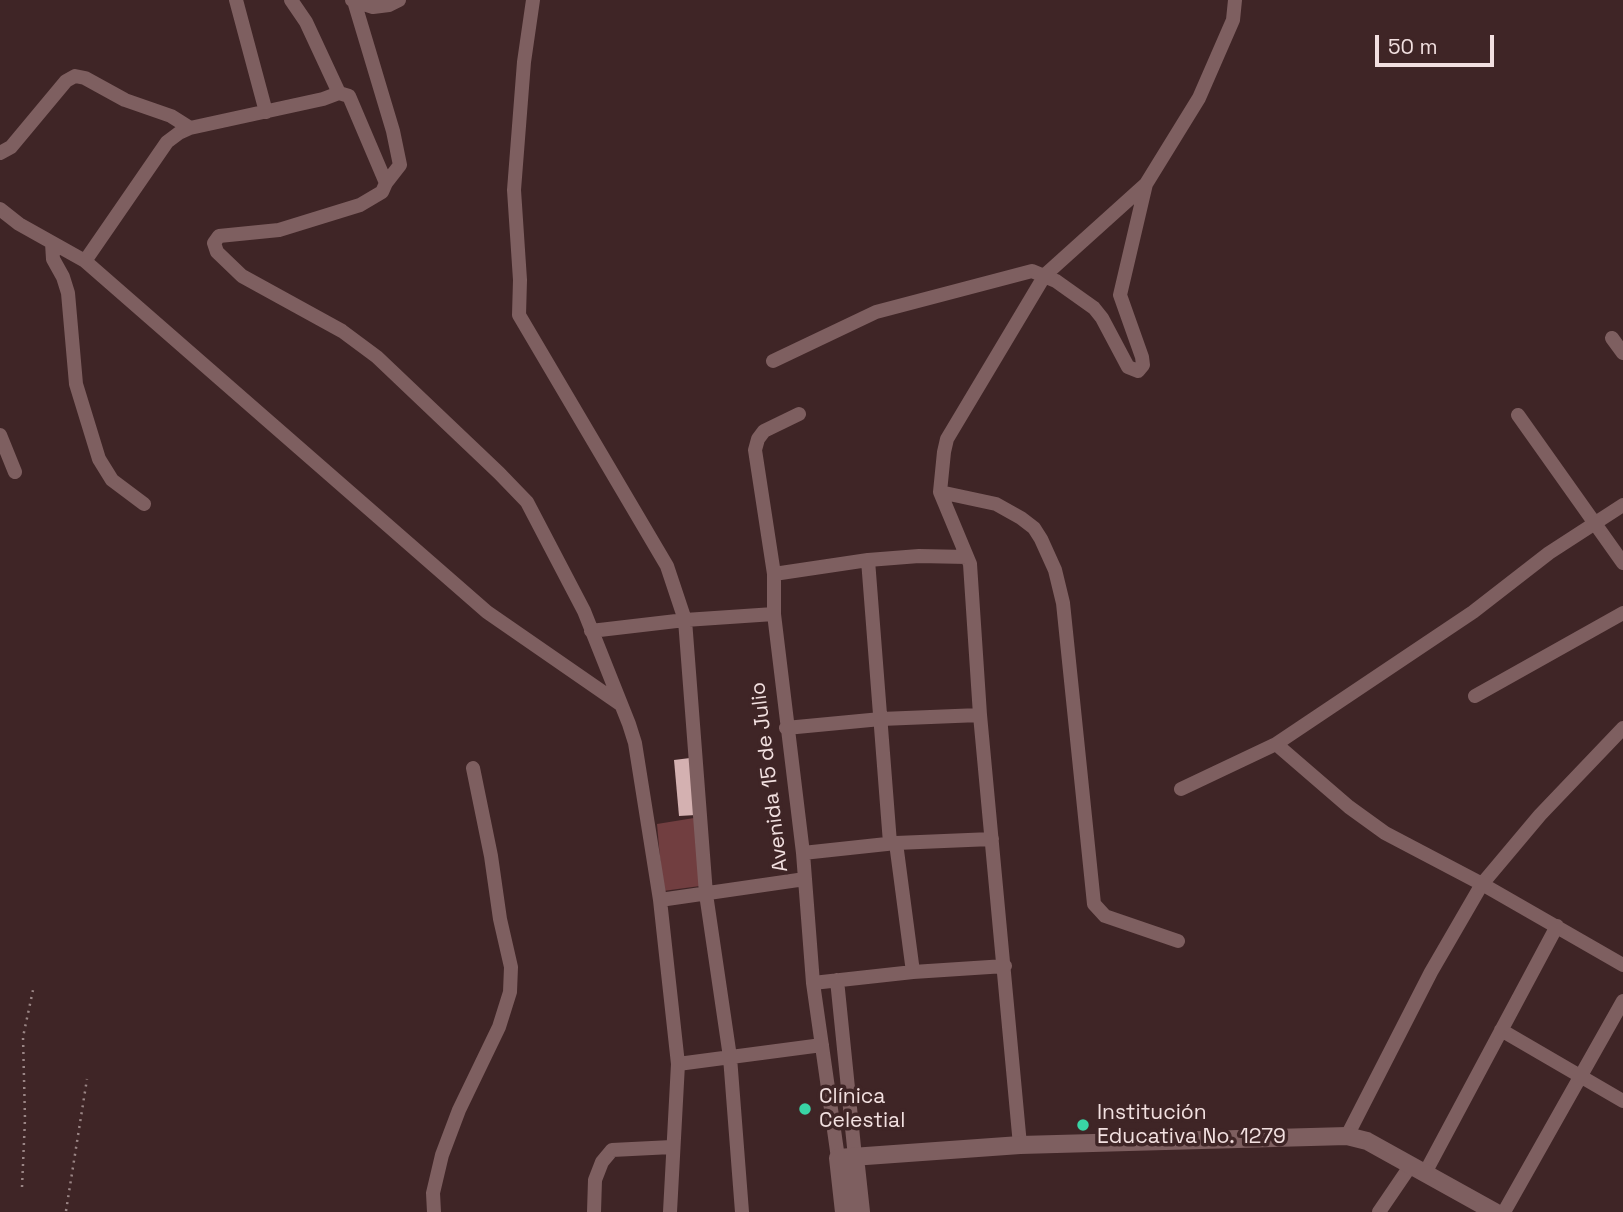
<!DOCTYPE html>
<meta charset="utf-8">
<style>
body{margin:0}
#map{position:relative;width:1623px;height:1212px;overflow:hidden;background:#3f2526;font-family:"Space Grotesk",sans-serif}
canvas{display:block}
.scale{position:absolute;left:1375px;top:35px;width:119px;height:32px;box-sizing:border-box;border:4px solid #f2e0e0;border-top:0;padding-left:9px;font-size:21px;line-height:24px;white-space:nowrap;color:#f2e0e0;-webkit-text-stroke:5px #3f2526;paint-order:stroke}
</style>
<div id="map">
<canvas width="1623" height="1212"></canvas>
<div class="scale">50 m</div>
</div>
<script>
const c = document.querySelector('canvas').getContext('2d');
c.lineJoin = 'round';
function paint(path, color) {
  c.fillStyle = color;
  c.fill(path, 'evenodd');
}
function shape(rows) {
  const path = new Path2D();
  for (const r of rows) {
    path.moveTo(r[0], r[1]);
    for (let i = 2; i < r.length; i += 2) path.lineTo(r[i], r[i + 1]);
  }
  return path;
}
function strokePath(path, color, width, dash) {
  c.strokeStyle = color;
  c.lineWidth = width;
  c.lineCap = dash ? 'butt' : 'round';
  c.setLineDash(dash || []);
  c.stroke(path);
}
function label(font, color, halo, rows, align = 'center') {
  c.font = font + ' "Space Grotesk",sans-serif';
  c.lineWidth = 7;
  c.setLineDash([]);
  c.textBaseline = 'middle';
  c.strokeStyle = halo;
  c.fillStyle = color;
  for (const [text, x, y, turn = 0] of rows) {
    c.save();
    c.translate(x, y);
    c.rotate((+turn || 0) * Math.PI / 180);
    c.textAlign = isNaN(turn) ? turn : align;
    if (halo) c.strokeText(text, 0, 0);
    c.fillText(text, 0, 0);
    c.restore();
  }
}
const green = shape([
 [694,818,700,886,663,891,657,824]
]);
const building = shape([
 [690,758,696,815,679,816,674,760]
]);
const path = shape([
 [22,1187,25,1119,23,1037,33,990],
 [66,1211,87,1079]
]);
const minor = shape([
 [236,0,266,112],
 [291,0,306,22,339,93],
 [352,0,373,7,389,5,399,0],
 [533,0,524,62,514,190,520,280,519,315,667,566,685,620,706,894,730,1057,742,1212],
 [354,1,393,131,400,165,386,183],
 [0,153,11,147,66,81,75,76,85,78,125,100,171,116,190,128],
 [0,209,19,224,85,261,487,612,620,704],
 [52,243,53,259,63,277,68,293,76,384,99,459,112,480,144,504],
 [85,261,167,142,179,133,190,128,323,99,339,93,349,96,386,183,382,192,360,205,279,230,219,236,214,243,217,252,242,276,342,331,377,357,499,473,527,502,584,611,629,724,635,743,660,900,678,1064,670,1212],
 [1612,338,1623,353],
 [773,361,876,312,1032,271,1056,281,1094,308,1102,318,1128,367,1138,371,1143,365,1142,357,1120,295,1146,184],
 [799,414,764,431,758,439,755,450,774,574,774,614,803,853,813,983,838,1158],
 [1518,415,1623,563],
 [0,435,15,472],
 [940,492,996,504,1021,518,1034,528,1041,539,1055,570,1063,603,1094,904,1105,916,1178,941],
 [868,560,890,843],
 [774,574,868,560,919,556,967,557],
 [591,631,685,620,774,614],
 [1475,696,1623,613],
 [786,728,881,719,980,715],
 [1276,744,1349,807,1385,833,1482,884,1623,965],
 [1181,789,1276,744,1473,612,1549,553,1623,505],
 [896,843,913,972],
 [803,853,896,843,992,839],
 [660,900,805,879],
 [837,980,855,1157],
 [813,983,913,972,1005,966],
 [1501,1030,1623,1101],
 [678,1064,822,1045],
 [1347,1136,1431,972,1482,884,1540,815,1623,728],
 [1020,1145,980,715,970,564,940,492,944,452,947,439,1045,275,1146,184,1199,98,1233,20,1235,0],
 [1425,1173,1557,926],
 [434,1212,433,1193,442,1155,459,1110,499,1027,510,992,511,967,500,919,491,856,473,768],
 [594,1212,595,1180,602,1162,612,1150,672,1147],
 [1379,1212,1411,1165],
 [1504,1212,1623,1001]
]);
const tertiary = shape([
 [855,1157,861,1212],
 [844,1212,838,1158,1020,1145,1347,1136,1367,1141,1495,1212]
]);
const markers = [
 [805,1109,7,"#39d4a5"],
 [1083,1125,7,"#39d4a5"]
];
const streetNames = [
 ["Avenida 15 de Julio",770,777,-97]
];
const poiNames = [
 ["Clínica",819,1097],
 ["Celestial",819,1121],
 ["Institución",1097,1113],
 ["Educativa No. 1279",1097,1137]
];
paint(green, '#713e40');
paint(building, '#d4b1b1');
strokePath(path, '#9a8585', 2.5, [2, 5]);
strokePath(minor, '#7e5f60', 14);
strokePath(tertiary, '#7e5f60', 18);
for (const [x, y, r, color] of markers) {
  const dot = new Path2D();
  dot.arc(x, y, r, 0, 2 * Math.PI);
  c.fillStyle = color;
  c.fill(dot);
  strokePath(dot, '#3f2526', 2.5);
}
label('21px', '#f2e0e0', '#3f2526', streetNames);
label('21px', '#f2e0e0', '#3f2526', poiNames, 'left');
</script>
